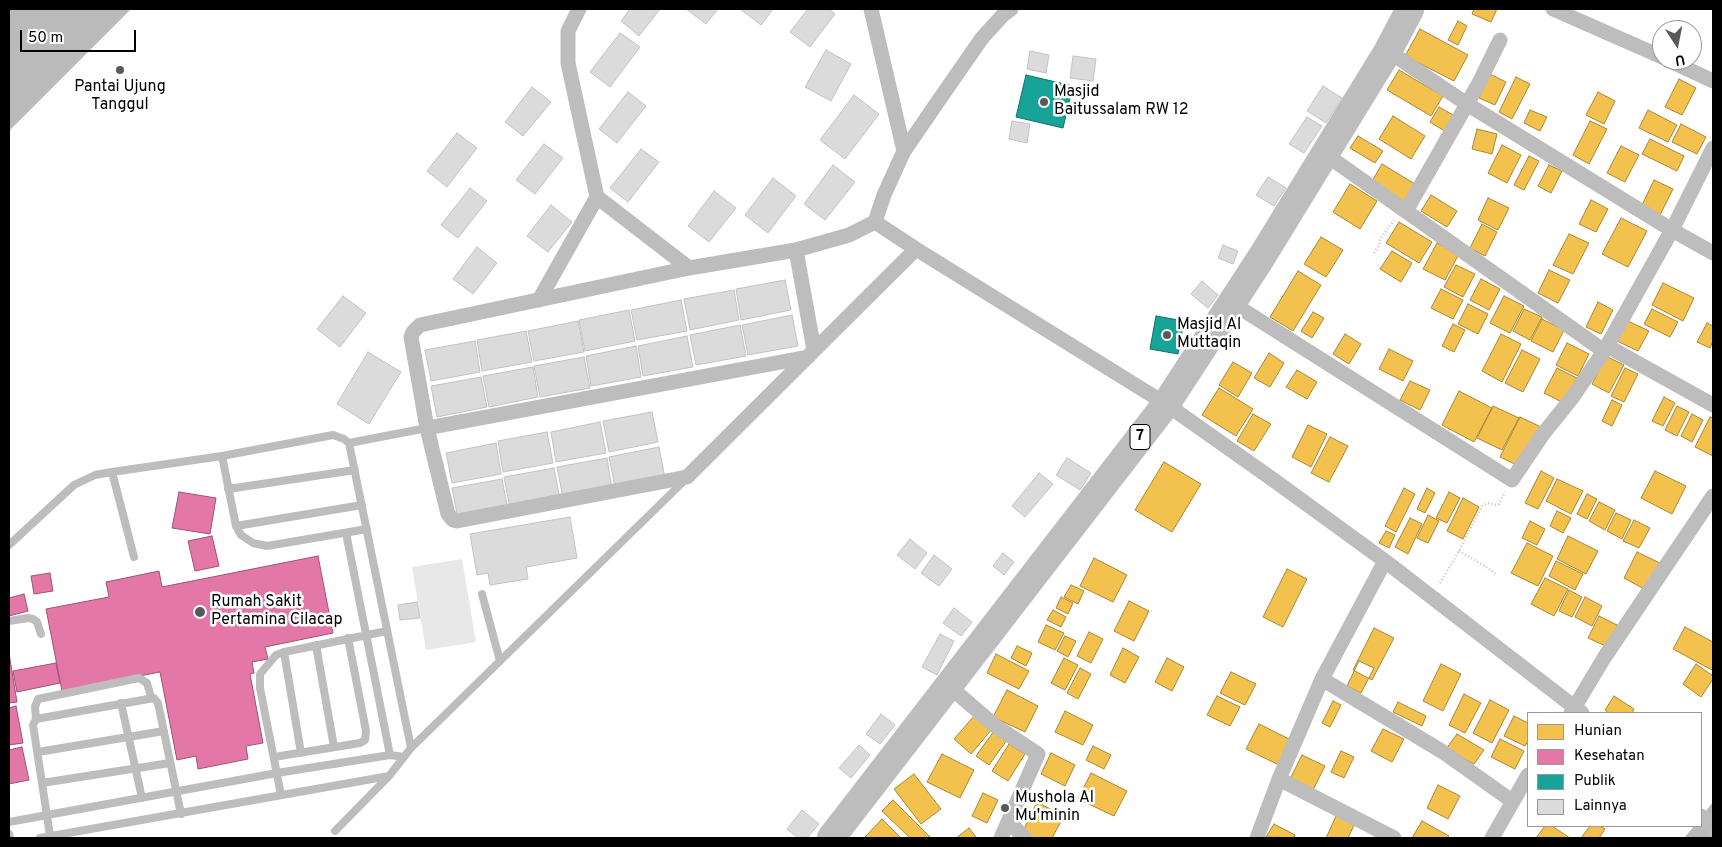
<!DOCTYPE html>
<style>
body{margin:0}
#map{position:relative;width:1722px;height:847px;overflow:hidden;background:#fff;font-family:Overpass,sans-serif}
canvas{display:block}
.frame{position:absolute;inset:0;border:10px solid #000;pointer-events:none}
.legend{position:absolute;left:1527px;top:712px;width:175px;height:115px;box-sizing:border-box;background:#fff;border:1px solid #999;margin:0;padding:6px 9px;list-style:none;font-size:15px;color:#000}
.legend li{display:flex;align-items:center;gap:10px;height:25px}
.legend b{width:25px;border:1px solid #999}
.north{position:absolute;left:1652px;top:20px;width:50px;height:50px;box-sizing:border-box;background:#fff;border:1px solid #999;border-radius:50%;rotate:169deg;font-size:14px;font-weight:700;line-height:20px;text-align:center;color:#000}
.north::after{content:'';display:block;margin:auto;width:18px;height:22px;background:#595959;clip-path:polygon(50% 0,100% 100%,50% 72%,0 100%)}
.scale{position:absolute;left:20px;top:30px;width:116px;height:22px;box-sizing:border-box;border:2px solid #000;border-top:0;padding-left:6px;font-size:15px;line-height:18px;white-space:nowrap;color:#000;-webkit-text-stroke:4px #fff;paint-order:stroke}
</style>
<div id="map">
<canvas width="1722" height="847"></canvas>
<div class="frame"></div>
<ul class="legend">
<li><b style="height:14px;background:#f2c14e"></b>Hunian</li>
<li><b style="height:14px;background:#e377a8"></b>Kesehatan</li>
<li><b style="height:14px;background:#17a398"></b>Publik</li>
<li><b style="height:14px;background:#dbdbdb"></b>Lainnya</li>
</ul>
<div class="north">U</div>
<div class="scale">50 m</div>
</div>
<script>
const c = document.querySelector('canvas').getContext('2d');
c.lineJoin = 'round';
function paint(path, color) {
  c.fillStyle = color;
  c.fill(path, 'evenodd');
}
function shape(rows) {
  const path = new Path2D();
  for (const r of rows) {
    path.moveTo(r[0], r[1]);
    for (let i = 2; i < r.length; i += 2) path.lineTo(r[i], r[i + 1]);
  }
  return path;
}
function strokePath(path, color, width, dash) {
  c.strokeStyle = color;
  c.lineWidth = width;
  c.lineCap = dash ? 'butt' : 'round';
  c.setLineDash(dash || []);
  c.stroke(path);
}
function label(font, color, halo, rows, align = 'center') {
  c.font = font + ' Overpass,sans-serif';
  c.lineWidth = 5;
  c.setLineDash([]);
  c.textBaseline = 'middle';
  c.strokeStyle = halo;
  c.fillStyle = color;
  for (const [text, x, y, turn = 0] of rows) {
    c.save();
    c.translate(x, y);
    c.rotate((+turn || 0) * Math.PI / 180);
    c.textAlign = isNaN(turn) ? turn : align;
    if (halo) c.strokeText(text, 0, 0);
    c.fillText(text, 0, 0);
    c.restore();
  }
}
const green = shape([
 [462,559,476,642,426,650,412,567]
]);
const water = shape([
 [9,9,131,9,9,131],
 [1713,802,1713,838,1684,838,1694,826,1701,826,1701,817]
]);
const homes = shape([
 [1474,9,1497,9,1491,22,1472,14,1474,9],
 [1458,21,1467,26,1458,45,1448,40,1458,21],
 [1420,29,1468,55,1454,81,1405,56,1420,29],
 [1399,70,1443,96,1431,116,1387,90,1399,70],
 [1490,74,1506,82,1495,105,1479,98,1490,74],
 [1516,77,1530,84,1512,119,1499,112,1516,77],
 [1679,79,1696,88,1682,115,1665,107,1679,79],
 [1598,92,1615,101,1604,124,1586,115,1598,92],
 [1439,107,1455,116,1446,132,1430,122,1439,107],
 [1530,110,1547,117,1540,131,1524,123,1530,110],
 [1648,110,1677,125,1668,142,1639,128,1648,110],
 [1393,116,1425,136,1411,159,1379,139,1393,116],
 [1590,121,1607,129,1589,164,1573,155,1590,121],
 [1681,124,1706,137,1697,154,1672,142,1681,124],
 [1477,129,1497,134,1492,154,1472,149,1477,129],
 [1358,136,1383,151,1375,163,1350,148,1358,136],
 [1650,139,1684,156,1677,171,1642,154,1650,139],
 [1502,145,1521,155,1507,183,1488,173,1502,145],
 [1621,146,1639,155,1625,182,1607,173,1621,146],
 [1529,156,1539,161,1524,190,1514,185,1529,156],
 [1382,164,1415,184,1404,203,1371,183,1382,164],
 [1549,165,1562,171,1551,193,1538,186,1549,165],
 [1654,180,1673,189,1660,215,1642,205,1654,180],
 [1350,184,1377,201,1360,229,1333,212,1350,184],
 [1431,195,1457,211,1447,227,1421,211,1431,195],
 [1488,198,1509,208,1498,230,1478,220,1488,198],
 [1591,200,1608,209,1596,232,1579,224,1591,200],
 [1621,218,1647,231,1628,267,1602,254,1621,218],
 [1399,222,1432,242,1419,263,1386,243,1399,222],
 [1482,224,1497,232,1485,256,1470,248,1482,224],
 [1569,234,1589,243,1573,274,1553,265,1569,234],
 [1321,237,1343,250,1326,277,1304,264,1321,237],
 [1437,243,1459,254,1445,280,1423,269,1437,243],
 [1392,251,1412,263,1401,282,1380,269,1392,251],
 [1456,265,1475,274,1463,297,1444,287,1456,265],
 [1549,270,1570,280,1558,303,1538,293,1549,270],
 [1298,271,1321,285,1293,331,1270,317,1298,271],
 [1481,279,1500,289,1489,310,1470,300,1481,279],
 [1663,283,1694,298,1683,321,1652,305,1663,283],
 [1441,289,1463,300,1453,319,1431,308,1441,289],
 [1504,296,1524,306,1510,333,1490,323,1504,296],
 [1598,302,1613,310,1601,334,1586,327,1598,302],
 [1468,304,1488,314,1478,334,1458,324,1468,304],
 [1524,309,1542,317,1530,340,1513,331,1524,309],
 [1652,309,1678,322,1670,337,1644,324,1652,309],
 [1313,312,1324,318,1312,338,1301,331,1313,312],
 [1542,319,1564,330,1553,352,1531,341,1542,319],
 [1628,321,1649,331,1638,351,1617,341,1628,321],
 [1707,323,1713,326,1713,341,1710,348,1697,342,1707,323],
 [1453,324,1465,330,1454,352,1442,346,1453,324],
 [1345,334,1361,344,1349,364,1333,354,1345,334],
 [1501,334,1521,344,1502,382,1482,371,1501,334],
 [1567,343,1589,354,1578,376,1556,365,1567,343],
 [1389,349,1413,361,1403,381,1379,369,1389,349],
 [1522,350,1540,359,1523,392,1505,383,1522,350],
 [1269,353,1284,363,1270,387,1254,378,1269,353],
 [1606,356,1624,365,1609,393,1592,384,1606,356],
 [1233,362,1252,373,1238,397,1219,385,1233,362],
 [1557,368,1577,378,1564,403,1544,393,1557,368],
 [1625,368,1638,374,1624,402,1611,396,1625,368],
 [1297,370,1317,382,1307,399,1286,387,1297,370],
 [1410,381,1430,390,1420,410,1400,400,1410,381],
 [1219,388,1253,409,1236,436,1202,415,1219,388],
 [1459,391,1492,408,1474,442,1442,425,1459,391],
 [1664,397,1675,403,1663,426,1652,421,1664,397],
 [1612,400,1622,405,1612,426,1602,421,1612,400],
 [1493,406,1519,418,1502,450,1477,438,1493,406],
 [1677,406,1689,412,1677,436,1665,430,1677,406],
 [1253,414,1271,424,1254,451,1237,441,1253,414],
 [1692,414,1703,420,1692,442,1681,436,1692,414],
 [1520,417,1541,427,1521,467,1500,457,1520,417],
 [1710,417,1713,418,1713,456,1695,447,1710,417],
 [1308,425,1327,434,1311,467,1292,457,1308,425],
 [1330,437,1348,446,1329,482,1311,473,1330,437],
 [1164,462,1201,484,1172,532,1135,510,1164,462],
 [1541,471,1554,478,1538,509,1525,503,1541,471],
 [1655,471,1686,486,1672,514,1641,498,1655,471],
 [1557,479,1583,491,1571,514,1546,501,1557,479],
 [1404,488,1415,494,1396,532,1385,526,1404,488],
 [1427,488,1435,493,1425,513,1417,509,1427,488],
 [1449,492,1460,498,1447,523,1436,518,1449,492],
 [1587,494,1597,499,1587,519,1577,514,1587,494],
 [1463,498,1479,507,1463,539,1447,531,1463,498],
 [1599,502,1615,510,1605,530,1589,521,1599,502],
 [1557,511,1571,518,1563,533,1550,526,1557,511],
 [1616,513,1631,520,1622,539,1607,531,1616,513],
 [1428,515,1439,521,1428,543,1417,538,1428,515],
 [1410,518,1422,524,1408,554,1395,547,1410,518],
 [1634,520,1650,528,1639,548,1623,541,1634,520],
 [1530,521,1545,529,1537,545,1522,538,1530,521],
 [1386,531,1395,535,1389,548,1379,543,1386,531],
 [1568,536,1598,551,1586,574,1557,559,1568,536],
 [1527,543,1553,556,1538,586,1511,573,1527,543],
 [1637,552,1662,564,1648,591,1624,578,1637,552],
 [1094,558,1127,575,1113,602,1080,586,1094,558],
 [1556,561,1583,574,1575,590,1549,576,1556,561],
 [1287,569,1307,579,1283,627,1263,617,1287,569],
 [1545,578,1568,589,1554,616,1531,604,1545,578],
 [1071,585,1084,591,1078,604,1064,597,1071,585],
 [1569,590,1582,597,1572,617,1559,611,1569,590],
 [1061,597,1073,603,1068,614,1056,608,1061,597],
 [1585,597,1602,606,1592,626,1575,617,1585,597],
 [1129,601,1149,611,1134,641,1114,631,1129,601],
 [1053,610,1066,617,1061,627,1047,620,1053,610],
 [1599,616,1621,627,1610,648,1588,638,1599,616],
 [1046,625,1064,633,1055,650,1038,642,1046,625],
 [1685,627,1713,642,1713,667,1712,670,1673,649,1685,627],
 [1374,628,1394,638,1372,680,1353,670,1374,628],
 [1089,632,1103,639,1091,663,1077,656,1089,632],
 [1065,636,1076,641,1068,657,1057,651,1065,636],
 [1017,646,1032,653,1026,666,1011,658,1017,646],
 [1123,648,1139,657,1125,683,1110,675,1123,648],
 [996,654,1029,671,1019,689,987,673,996,654],
 [1064,658,1078,665,1065,690,1051,683,1064,658],
 [1167,658,1184,667,1172,691,1155,682,1167,658],
 [1359,661,1374,668,1361,693,1347,686,1359,661],
 [1441,664,1461,674,1443,711,1423,701,1441,664],
 [1696,664,1713,676,1713,679,1701,697,1683,684,1696,664],
 [1080,668,1091,674,1078,699,1067,693,1080,668],
 [1231,672,1256,684,1245,705,1220,693,1231,672],
 [1007,690,1038,706,1025,732,993,717,1007,690],
 [1464,694,1481,703,1465,733,1449,725,1464,694],
 [1217,696,1240,707,1230,726,1207,715,1217,696],
 [1614,696,1634,709,1632,713,1609,713,1605,710,1614,696],
 [1490,700,1509,710,1492,743,1473,733,1490,700],
 [1333,701,1341,705,1330,727,1322,723,1333,701],
 [1398,702,1426,716,1422,726,1393,712,1398,702],
 [1065,711,1093,725,1083,745,1055,732,1065,711],
 [975,715,992,729,971,754,954,739,975,715],
 [1514,716,1528,723,1528,741,1525,746,1504,736,1514,716],
 [1259,724,1291,740,1279,765,1246,749,1259,724],
 [1383,729,1404,739,1392,762,1371,751,1383,729],
 [994,731,1007,740,989,765,976,756,994,731],
 [1457,734,1484,750,1474,764,1446,749,1457,734],
 [1500,739,1524,751,1515,769,1491,757,1500,739],
 [1009,744,1025,754,1008,781,992,771,1009,744],
 [1093,746,1111,755,1104,769,1086,760,1093,746],
 [1341,751,1354,757,1344,778,1331,772,1341,751],
 [1051,753,1075,765,1065,786,1041,774,1051,753],
 [942,754,974,770,960,798,927,782,942,754],
 [1302,755,1325,766,1313,790,1290,779,1302,755],
 [1091,773,1127,791,1114,816,1078,799,1091,773],
 [914,774,941,809,921,824,894,789,914,774],
 [1438,785,1460,796,1448,819,1427,808,1438,785],
 [983,793,998,800,987,823,972,816,983,793],
 [893,800,931,838,910,838,882,811,893,800],
 [1037,802,1064,816,1052,838,1033,838,1022,833,1037,802],
 [1337,814,1355,823,1348,838,1326,838,1337,814],
 [882,819,901,838,867,838,865,837,882,819],
 [1422,821,1449,836,1447,838,1412,838,1422,821],
 [1274,824,1295,835,1294,838,1266,837,1274,824],
 [1545,826,1552,826,1570,838,1536,838,1545,826],
 [1590,826,1600,826,1605,829,1599,838,1581,838,1590,826],
 [969,828,977,838,956,838,969,828]
]);
const health = shape([
 [179,492,216,498,210,534,172,528,179,492],
 [212,536,219,566,195,571,188,541,212,536],
 [318,556,333,633,265,647,268,659,252,662,254,673,250,674,263,743,246,746,248,759,198,769,196,756,177,760,160,672,62,691,46,609,109,597,106,582,159,571,162,587,318,556],
 [50,573,53,591,34,594,31,576,50,573],
 [24,594,28,611,9,616,9,598,24,594],
 [9,653,17,702,9,703,9,653],
 [56,663,60,683,17,692,13,671,56,663],
 [16,706,23,743,9,745,9,708,16,706],
 [22,747,29,780,9,784,9,750,22,747]
]);
const public = shape([
 [1026,75,1073,86,1063,128,1016,117,1026,75],
 [1156,316,1184,321,1178,354,1150,349,1156,316]
]);
const building = shape([
 [630,9,660,9,639,36,621,21,630,9],
 [686,9,718,9,706,24,686,9],
 [740,9,773,9,761,25,740,9],
 [808,9,829,9,835,14,810,47,790,32,808,9],
 [620,33,640,47,610,87,590,72,620,33],
 [826,50,851,64,831,101,805,87,826,50],
 [1030,51,1049,55,1046,73,1027,69,1030,51],
 [1073,56,1096,59,1093,81,1070,78,1073,56],
 [1323,86,1342,98,1326,123,1307,111,1323,86],
 [532,87,551,102,523,136,505,122,532,87],
 [628,92,646,106,617,143,599,129,628,92],
 [854,95,879,114,845,159,820,140,854,95],
 [1307,117,1322,126,1304,153,1289,144,1307,117],
 [1012,121,1030,124,1027,143,1009,139,1012,121],
 [457,133,477,148,447,187,427,171,457,133],
 [544,144,563,158,535,194,516,180,544,144],
 [641,149,659,162,628,202,610,188,641,149],
 [833,165,855,182,825,220,804,204,833,165],
 [1268,177,1286,188,1274,206,1256,195,1268,177],
 [773,178,796,196,768,233,745,215,773,178],
 [470,188,487,201,458,238,441,225,470,188],
 [714,191,736,208,709,242,688,226,714,191],
 [551,205,572,222,548,252,527,236,551,205],
 [1223,245,1238,251,1233,264,1218,258,1223,245],
 [477,247,497,263,473,294,453,279,477,247],
 [785,280,791,310,741,320,736,289,785,280],
 [1202,281,1218,295,1208,308,1191,294,1202,281],
 [734,290,739,320,690,330,684,299,734,290],
 [343,296,366,313,340,347,317,329,343,296],
 [681,300,687,331,637,340,631,310,681,300],
 [629,310,635,341,585,351,579,320,629,310],
 [792,315,798,346,748,355,742,325,792,315],
 [578,321,584,352,534,361,528,331,578,321],
 [740,325,746,356,696,365,690,335,740,325],
 [526,331,532,362,482,371,477,340,526,331],
 [687,336,693,367,643,376,638,346,687,336],
 [475,341,480,372,431,381,425,350,475,341],
 [636,346,641,377,591,386,586,356,636,346],
 [368,352,401,372,369,424,337,404,368,352],
 [584,357,590,388,540,397,534,366,584,357],
 [533,367,538,397,489,407,483,376,533,367],
 [481,377,487,407,437,417,431,386,481,377],
 [652,412,658,442,609,452,603,421,652,412],
 [600,422,606,453,556,462,551,432,600,422],
 [547,432,553,463,503,472,498,441,547,432],
 [496,443,501,474,452,483,446,453,496,443],
 [659,447,665,478,615,487,609,457,659,447],
 [607,458,612,489,563,498,557,467,607,458],
 [1067,458,1091,473,1080,490,1056,475,1067,458],
 [554,468,560,499,510,508,504,477,554,468],
 [1039,473,1053,484,1025,517,1012,506,1039,473],
 [502,479,508,510,458,519,452,488,502,479],
 [570,517,577,558,526,567,528,579,490,585,488,573,477,575,470,534,570,517],
 [910,539,927,553,915,569,897,555,910,539],
 [1003,553,1014,562,1004,575,993,566,1003,553],
 [934,555,952,569,939,586,921,573,934,555],
 [417,602,420,618,400,620,398,605,417,602],
 [954,608,972,622,961,636,943,623,954,608],
 [940,634,954,641,937,675,922,667,940,634],
 [881,714,895,725,880,744,866,734,881,714],
 [859,745,870,755,851,778,839,768,859,745],
 [802,810,819,824,807,838,798,838,787,829,802,810]
]);
const path = shape([
 [1374,253,1380,243,1380,239,1394,220],
 [1459,551,1485,566,1497,575],
 [1440,583,1459,551,1482,506,1488,503,1496,505,1499,504,1505,492]
]);
const lane = shape([
 [349,443,427,428],
 [222,456,236,526,241,535,253,543,267,546,367,529],
 [228,489,355,470],
 [236,526,362,505],
 [346,533,390,755],
 [9,545,74,485,95,475,112,472],
 [134,557,112,472,222,456,333,435,344,439,349,443,411,748],
 [482,594,500,661],
 [9,621,28,618,33,619,37,622,41,634],
 [316,645,334,747],
 [284,652,301,753],
 [121,703,142,798],
 [36,719,35,707,38,699,139,678,147,683,151,697],
 [38,752,164,731],
 [274,757,360,743,365,740,366,731,348,638],
 [42,783,33,725,36,719,154,698,158,703,181,814],
 [281,795,260,688,260,674,276,655,284,652,387,631],
 [9,822,277,773,390,755,404,757],
 [335,831,389,776,411,748,685,480],
 [9,834,10,838],
 [50,836,42,783,170,763],
 [40,838,389,776]
]);
const street = shape([
 [579,9,568,31,568,63,597,197,689,268],
 [871,9,904,151],
 [1553,9,1662,57],
 [1388,51,1467,104,1672,230,1713,253],
 [1668,60,1713,81],
 [1325,154,1604,351,1607,346,1713,405],
 [1406,211,1479,83,1500,40],
 [916,249,875,222,884,195,904,151,939,100,982,38,1003,15,1011,9],
 [796,250,814,350],
 [539,300,597,197],
 [1232,303,1512,480,1543,434,1572,398,1604,351],
 [1607,346,1672,230,1713,148],
 [808,357,427,428,411,337,413,332,420,325,689,268,796,250,849,235,875,222],
 [427,428,448,514,453,520,457,521,687,477,916,249,1166,404,1275,481,1385,561,1582,713],
 [1322,679,1443,752,1512,801],
 [949,686,994,725,1038,754,1001,838],
 [1571,713,1604,658,1713,496],
 [1279,779,1394,838],
 [1701,816,1713,827],
 [1009,822,1025,838],
 [1257,838,1279,779,1322,679,1385,561],
 [1492,838,1528,775]
]);
const highway = shape([
 [831,838,1166,404,1261,258,1388,51,1410,9]
]);
const markers = [
 [120,70,5,"#595959"],
 [1044,102,5,"#595959"],
 [1167,335,5,"#595959"],
 [200,612,6,"#595959"],
 [1005,808,5,"#595959"]
];
const shields = [
 [1140,437,20]
];
const shieldNames = [
 ["7",1140,437]
];
const poiNames = [
 ["Pantai Ujung",120,88,"center"],
 ["Tanggul",120,106,"center"],
 ["Masjid",1054,93],
 ["Baitussalam RW 12",1054,111],
 ["Masjid Al",1177,326],
 ["Muttaqin",1177,344],
 ["Rumah Sakit",211,603],
 ["Pertamina Cilacap",211,621],
 ["Mushola Al",1015,799],
 ["Mu'minin",1015,817]
];
paint(green, '#e8e8e8');
paint(water, '#bababa');
paint(homes, '#f2c14e');
strokePath(homes, '#a98737', 1);
paint(health, '#e377a8');
strokePath(health, '#9f5376', 1);
paint(public, '#17a398');
strokePath(public, '#10726a', 1);
paint(building, '#dbdbdb');
strokePath(building, '#c3c3c3', 1);
strokePath(highway, '#dbdbdb', 29);
strokePath(path, '#c2c2c2', 2.5, [1, 2.5]);
strokePath(lane, '#bdbdbd', 8);
strokePath(street, '#bdbdbd', 15);
strokePath(highway, '#bdbdbd', 28);
for (const [x, y, r, color] of markers) {
  const dot = new Path2D();
  dot.arc(x, y, r, 0, 2 * Math.PI);
  c.fillStyle = color;
  c.fill(dot);
  strokePath(dot, '#fff', 2);
}
for (const [x, y, w] of shields) {
  const box = new Path2D();
  box.roundRect(x - w / 2, y - 12.5, w, 25, 4);
  c.fillStyle = '#fff';
  c.fill(box);
  strokePath(box, '#000', 1);
}
label('bold 15px', '#000', null, shieldNames);
label('16px', '#000', '#fff', poiNames, 'left');
</script>
